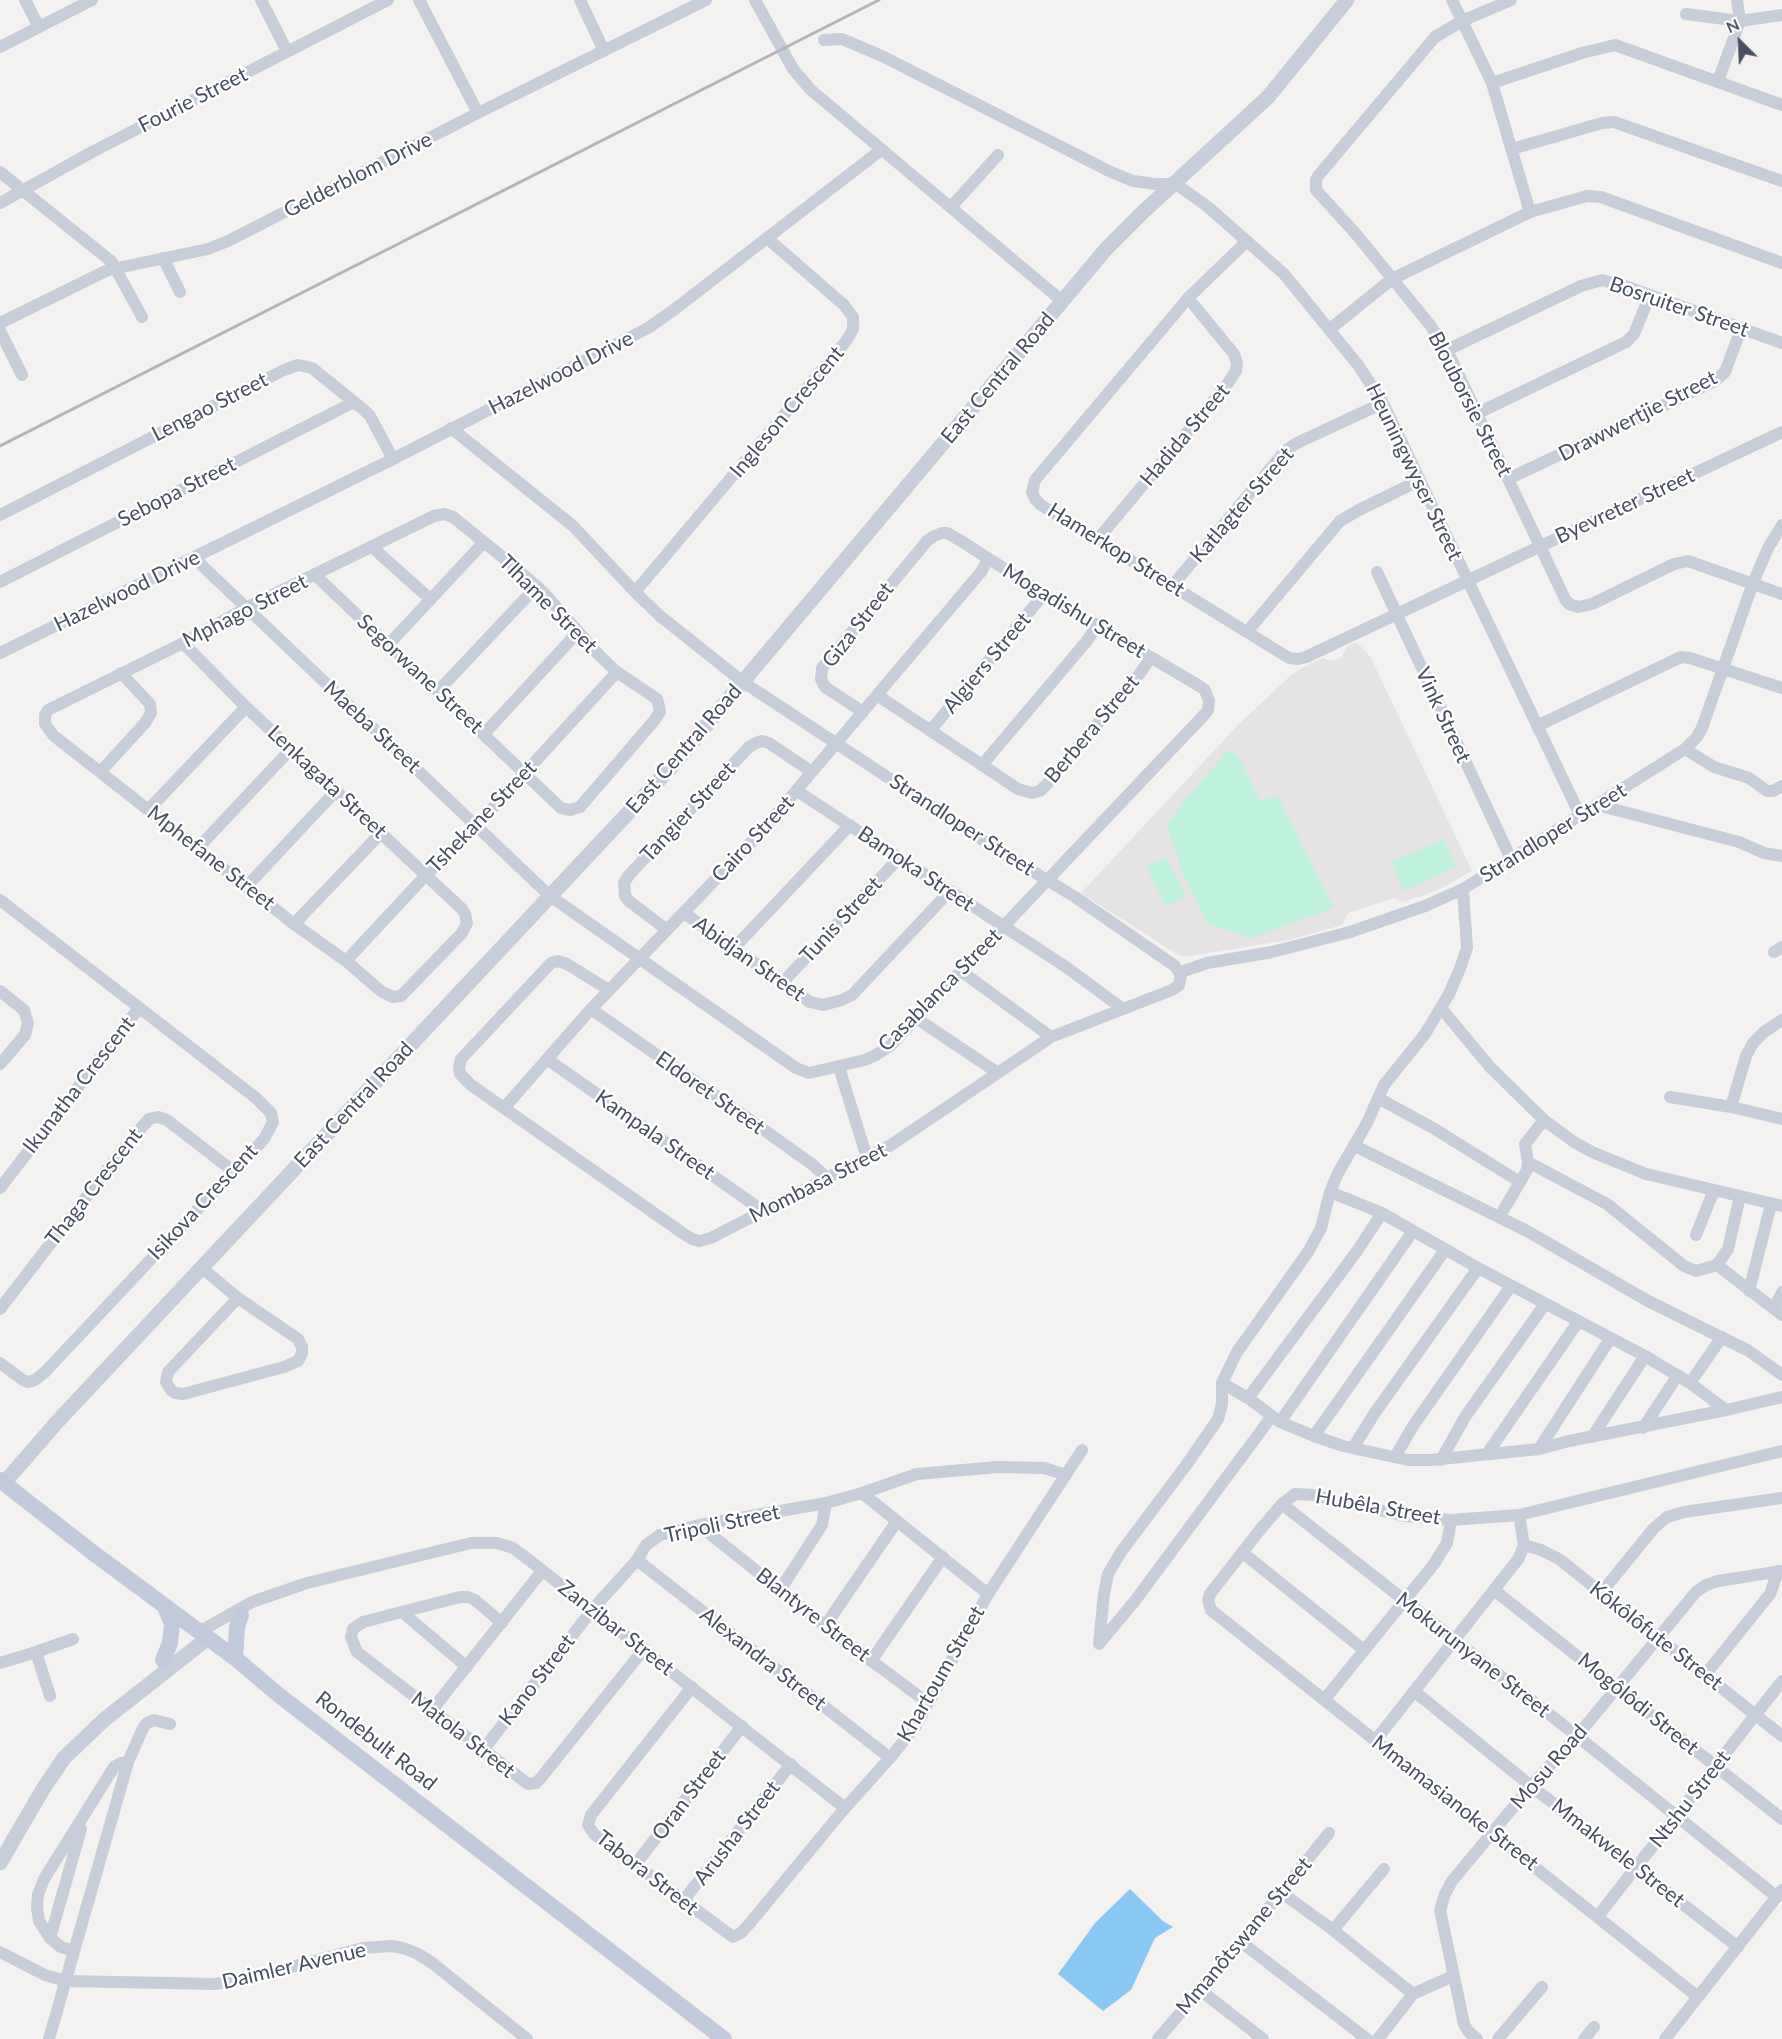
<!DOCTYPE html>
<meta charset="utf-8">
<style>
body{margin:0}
#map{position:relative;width:1782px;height:2039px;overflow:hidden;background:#f4f2f1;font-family:Lato,sans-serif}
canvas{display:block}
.north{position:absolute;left:1710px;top:12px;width:60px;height:60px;-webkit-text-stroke:4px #fff;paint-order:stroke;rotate:336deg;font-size:16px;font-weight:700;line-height:24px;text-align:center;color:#485060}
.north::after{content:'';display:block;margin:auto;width:21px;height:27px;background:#485060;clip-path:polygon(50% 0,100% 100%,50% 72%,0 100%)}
</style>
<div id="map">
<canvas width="1782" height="2039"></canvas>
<div class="north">N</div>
</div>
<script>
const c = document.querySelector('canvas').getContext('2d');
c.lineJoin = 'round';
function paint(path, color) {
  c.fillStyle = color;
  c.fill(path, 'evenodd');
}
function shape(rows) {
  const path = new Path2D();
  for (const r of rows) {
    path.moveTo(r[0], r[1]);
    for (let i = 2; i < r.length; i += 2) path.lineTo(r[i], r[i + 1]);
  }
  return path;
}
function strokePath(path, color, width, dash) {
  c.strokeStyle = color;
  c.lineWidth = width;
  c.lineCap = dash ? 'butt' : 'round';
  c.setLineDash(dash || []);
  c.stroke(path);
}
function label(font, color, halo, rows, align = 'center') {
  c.font = font + ' Lato,sans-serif';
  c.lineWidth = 5;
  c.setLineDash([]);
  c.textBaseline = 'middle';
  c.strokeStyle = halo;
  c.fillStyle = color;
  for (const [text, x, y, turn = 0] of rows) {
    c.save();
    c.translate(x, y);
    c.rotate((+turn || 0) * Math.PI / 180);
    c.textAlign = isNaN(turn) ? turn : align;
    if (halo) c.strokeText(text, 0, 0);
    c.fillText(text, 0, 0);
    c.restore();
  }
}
const education = shape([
 [1357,642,1371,658,1472,871,1444,887,1422,896,1402,902,1394,898,1348,913,1342,925,1289,940,1190,956,1180,956,1175,953,1081,893,1238,725,1290,676,1302,668,1323,658,1331,661,1341,658,1347,646]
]);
const green = shape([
 [1228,750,1240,758,1260,801,1277,795,1334,908,1252,938,1208,924,1184,876,1167,825,1186,799],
 [1444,839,1456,867,1404,891,1391,862],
 [1166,857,1186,896,1166,906,1146,867]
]);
const water = shape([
 [1130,1889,1163,1921,1173,1927,1155,1938,1131,1990,1103,2011,1058,1974,1095,1923]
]);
const minor = shape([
 [25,0,39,27],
 [261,0,287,51],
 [419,0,478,113],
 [580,0,604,51],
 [755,0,793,69,811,90,1062,301],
 [1452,0,1492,83,1530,212],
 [1511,0,1462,21,1435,37,1318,176,1316,180,1316,190,1356,234,1430,325,1447,350,1565,599,1569,604,1578,607,1592,604,1674,564,1688,561,1782,594],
 [1686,14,1740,21,1782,15],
 [824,40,842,39,882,56,1111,172,1133,181,1155,184,1176,184,1208,207,1284,274,1358,365,1383,403,1580,815],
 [0,47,92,0],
 [1718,81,1740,21,1737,0],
 [1492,83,1582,53,1615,45,1782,105],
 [1512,149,1602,123,1614,122,1782,181],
 [0,172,112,262,142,317],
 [0,203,92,152,388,0],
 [951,207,998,155],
 [1247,241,1188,298,1173,316,1035,480,1032,492,1035,499,1041,505,1289,658,1298,659,1306,657,1782,432],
 [163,258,180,292],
 [0,323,108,270,208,249,228,241,478,113,706,0],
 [1330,329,1392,279,1530,212,1587,196,1601,197,1782,263],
 [0,331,22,375],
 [1447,350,1581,286,1602,280,1625,286,1782,343],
 [1478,413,1626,342,1634,334,1650,295],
 [451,428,573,526,635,592,660,616,743,682,998,850,1075,897,1175,966,1181,975,1179,985,1172,990,1051,1037,891,1145,711,1238,699,1241,692,1239,684,1234,471,1085,460,1074,459,1067,461,1059,551,963,558,961,567,964,609,990],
 [1508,479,1715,381,1725,372,1741,329],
 [0,515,284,370,298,365,312,368,364,410,370,416,393,459],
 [1098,539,1228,383,1236,371,1237,363,1234,354,1188,298],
 [372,547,430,599],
 [194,558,550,896,796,1068,809,1073,865,1060,876,1055,890,1046,1204,715,1208,710,1209,701,1205,690,1201,687,1044,594,961,541,947,533,942,533,934,536,927,541,822,668,821,679,825,687,863,712],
 [1377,572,1511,859],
 [0,582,354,402],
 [1173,585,1285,451,1297,443,1383,403],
 [635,592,847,340,853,329,853,317,844,305,767,238],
 [1247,632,1340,521,1359,510,1420,480],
 [183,643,246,707,462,909,465,914,467,923,462,933,401,996,393,997,382,992,346,961,294,924,54,736,45,724,45,715,48,710,183,643,246,608,434,516,444,514,453,517,516,568,543,592,599,655,617,672,657,699,659,706,660,712,653,722,580,807,570,810,561,808,315,575],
 [388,645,484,542],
 [0,653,393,459,648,328,675,309,881,150],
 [438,691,537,586],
 [877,695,1018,789,1032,793,1040,791,1047,784,1141,672,1151,657],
 [1537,726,1681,657,1690,658,1782,688],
 [930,731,1044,594],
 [484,734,578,632],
 [1685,749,1714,767,1749,778,1767,791,1773,791,1782,786],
 [982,765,1086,642,1098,625],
 [100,772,145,723,151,713,150,704,121,673],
 [797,791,1066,967,1123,1009],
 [1597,805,1739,842,1764,853,1782,856],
 [149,809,246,707],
 [198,848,291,749],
 [247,886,336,791],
 [0,900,256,1098,271,1113,273,1122,264,1139,45,1372,35,1380,28,1382,23,1380,0,1363],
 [684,913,810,1002,823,1005,842,1000,852,995,949,892],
 [294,924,381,833],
 [667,930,629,901,625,896,624,883,629,875,749,747,756,743,762,741,769,743,812,772],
 [734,948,850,825],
 [1774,952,1782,947],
 [346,961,426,875,477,825,617,672],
 [961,971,1051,1037],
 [1181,972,1207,963,1272,952,1350,932,1425,906,1463,889,1685,749,1697,737,1702,728,1753,583,1768,548,1782,525],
 [783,982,899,858],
 [0,991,24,1010,28,1023,25,1035,0,1064],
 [1441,1008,1490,1067,1544,1120,1574,1142,1592,1152,1646,1174,1782,1206],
 [591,1009,743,1115,813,1165,827,1178],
 [916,1018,998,1073],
 [547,1059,763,1211],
 [839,1067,867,1158],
 [1670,1097,1731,1107,1782,1119],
 [1378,1098,1433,1128,1520,1182],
 [1731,1107,1746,1056,1753,1043,1764,1032,1782,1020],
 [504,1108,591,1009,762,831,981,572,988,559],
 [1355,1146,1527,1231,1648,1301,1749,1351,1782,1375],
 [1528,1162,1607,1204,1684,1266,1696,1271,1717,1265,1782,1315],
 [0,1188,139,1008],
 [1330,1192,1382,1213,1478,1268,1645,1356,1690,1383,1726,1410],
 [1500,1216,1527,1170,1528,1162,1525,1144,1544,1120],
 [1696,1235,1714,1190],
 [1717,1265,1728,1249,1740,1196],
 [202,1268,238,1298,298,1339,302,1347,302,1353,298,1361,284,1367,183,1394,175,1393,171,1390,166,1382,168,1372,238,1298],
 [1749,1291,1771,1204],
 [0,1309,124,1148,149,1119,158,1117,167,1120,233,1171],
 [1774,1309,1782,1292],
 [1690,1383,1722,1337],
 [1248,1398,1357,1251,1382,1213],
 [1272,1416,1248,1398,1222,1383,1237,1352,1308,1252,1321,1228,1330,1192,1338,1173,1367,1123,1384,1085,1425,1034,1449,994,1459,971,1467,948,1463,889],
 [1280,1422,1413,1231],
 [1643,1428,1678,1375],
 [1314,1436,1445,1250],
 [1592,1437,1645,1356],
 [1353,1448,1374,1414,1478,1268],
 [1539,1449,1610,1339],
 [1487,1454,1578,1322],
 [1395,1457,1413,1426,1511,1286],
 [1441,1460,1465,1417,1545,1304],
 [862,1493,988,1594],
 [1282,1504,1577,1736,1777,1897],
 [699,1525,825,1626,928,1703],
 [1524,1545,1541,1550,1559,1559,1782,1736],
 [1243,1553,1364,1650],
 [637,1560,890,1758],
 [780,1590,822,1525,826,1503],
 [1494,1590,1782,1819],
 [1601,1593,1654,1528,1667,1517,1684,1512,1782,1498],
 [402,1612,467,1667],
 [502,1623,475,1600,468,1597,460,1597,363,1622,353,1629,351,1637,357,1652,528,1784,536,1783,540,1779,644,1649],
 [825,1626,897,1521],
 [199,1632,252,1602,307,1583,471,1543,497,1543,513,1548,529,1560,845,1808],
 [1099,1644,1134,1602,1272,1416,1280,1422,1314,1436,1343,1446,1408,1460,1431,1460,1539,1449,1569,1441,1726,1410,1782,1397],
 [1099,1644,1104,1594,1108,1574,1121,1552,1187,1464,1218,1419,1222,1404,1222,1383],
 [36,1652,50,1696],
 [871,1661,943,1557],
 [0,1663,36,1652,73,1639],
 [1705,1675,1770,1594,1778,1571],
 [692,1687,591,1815,588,1825,594,1834,733,1937,741,1933,750,1923,845,1808,890,1758,915,1727,988,1594,1082,1450],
 [1414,1691,1531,1786,1738,1947],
 [1324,1700,1434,1564,1447,1543,1451,1520],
 [432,1710,542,1571],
 [1375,1741,1519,1558,1524,1545,1519,1515],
 [483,1750,592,1610,637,1560,646,1545,660,1535,699,1525,826,1503,862,1493,917,1474,998,1467,1044,1468,1066,1475],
 [635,1865,742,1726],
 [1282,1893,1333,1930,1413,1994],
 [683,1901,791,1764],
 [1598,1916,1782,1681],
 [1333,1930,1384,1869],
 [50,1938,39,1921,37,1908,38,1895,44,1879,114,1767,121,1763,128,1762],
 [1241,1942,1367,2039],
 [74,1951,61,1947,50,1938,81,1829],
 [0,1952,45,1975,66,1981,214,1984,242,1980,363,1948,392,1946,403,1948,416,1953,431,1962,527,2039],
 [1200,1990,1263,2039],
 [1698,1997,1211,1610,1208,1600,1210,1594,1259,1531,1282,1504,1295,1494,1313,1495,1405,1516,1451,1520,1519,1515,1782,1451],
 [49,2039,128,1762,143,1728,147,1723,154,1720,170,1724],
 [1158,2039,1241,1942,1329,1833],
 [1378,2039,1413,1994,1453,1976],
 [1477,2039,1468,2031,1464,2024,1440,1910,1445,1894,1452,1881,1531,1786,1577,1736,1696,1592,1706,1585,1718,1581,1782,1571],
 [1498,2039,1542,1987],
 [1584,2039,1594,2027],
 [1665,2039,1782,1890]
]);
const tertiary = shape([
 [4,1483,57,1422,673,765,1106,249,1143,212,1268,97,1347,0],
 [0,1863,43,1789,64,1758,105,1719,208,1638]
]);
const secondary = shape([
 [0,1480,92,1552,235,1658,280,1696,724,2039],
 [235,1658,237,1627,241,1615],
 [163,1660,170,1643,172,1624,165,1607]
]);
const rail = shape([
 [0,446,879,0]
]);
const streetNames = [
 ["Fourie Street",193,100,-27],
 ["Gelderblom Drive",358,175,-27],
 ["Bosruiter Street",1679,307,19],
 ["Hazelwood Drive",561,373,-27],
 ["East Central Road",998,378,-50],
 ["Blouborsie Street",1470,404,63],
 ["Lengao Street",210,407,-27],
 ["Ingleson Crescent",787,412,-50],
 ["Drawwertjie Street",1638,416,-27],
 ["Hadida Street",1185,435,-50],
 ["Heuningwyser Street",1414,472,64],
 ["Sebopa Street",177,492,-27],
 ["Katlagter Street",1242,505,-49],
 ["Byevreter Street",1625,506,-25],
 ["Hamerkop Street",1116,550,32],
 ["Hazelwood Drive",127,591,-26],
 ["Tlhame Street",548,604,45],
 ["Mphago Street",245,611,-27],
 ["Mogadishu Street",1074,611,31],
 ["Giza Street",858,625,-52],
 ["Algiers Street",987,663,-50],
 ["Segorwane Street",420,674,43],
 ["Vink Street",1443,715,65],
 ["Maeba Street",372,727,43],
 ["Berbera Street",1092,729,-50],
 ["East Central Road",684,749,-49],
 ["Lenkagata Street",327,782,43],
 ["Tangier Street",688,812,-47],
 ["Tshekane Street",482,817,-46],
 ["Strandloper Street",962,825,33],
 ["Strandloper Street",1553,833,-32],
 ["Cairo Street",753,839,-47],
 ["Mphefane Street",211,858,38],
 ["Bamoka Street",916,869,34],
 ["Tunis Street",841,920,-47],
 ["Abidjan Street",749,959,35],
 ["Casablanca Street",940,990,-45],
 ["Ikunatha Crescent",79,1085,-52],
 ["Eldoret Street",710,1093,35],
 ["East Central Road",354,1105,-47],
 ["Kampala Street",655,1135,35],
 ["Mombasa Street",818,1183,-27],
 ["Thaga Crescent",94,1187,-52],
 ["Isikova Crescent",203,1202,-47],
 ["Hubêla Street",1378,1507,10],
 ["Tripoli Street",722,1524,-12],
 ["Blantyre Street",813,1615,38],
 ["Zanzibar Street",616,1628,38],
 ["Kôkôlôfute Street",1656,1636,38],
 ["Mokurunyane Street",1473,1655,38],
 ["Alexandra Street",763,1659,38],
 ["Khartoum Street",941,1674,-60],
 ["Kano Street",537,1680,-52],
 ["Mogôlôdi Street",1638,1704,39],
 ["Matola Street",463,1735,38],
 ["Rondebult Road",376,1741,38],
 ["Mosu Road",1549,1767,-49],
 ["Oran Street",689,1795,-53],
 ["Ntshu Street",1690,1799,-52],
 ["Mmamasianoke Street",1455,1803,38],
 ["Arusha Street",737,1833,-52],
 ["Mmakwele Street",1618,1853,38],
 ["Tabora Street",647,1873,38],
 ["Mmanôtswane Street",1244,1936,-50],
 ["Daimler Avenue",294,1966,-13]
];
paint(education, '#e5e3e3');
paint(green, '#bef2dc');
paint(water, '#89c8f2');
strokePath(minor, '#c7cdd9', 12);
strokePath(tertiary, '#c7cdd9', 15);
strokePath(secondary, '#c3cadb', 16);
strokePath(rail, '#b3b5bc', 3);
label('21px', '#485060', '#fff', streetNames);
</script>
